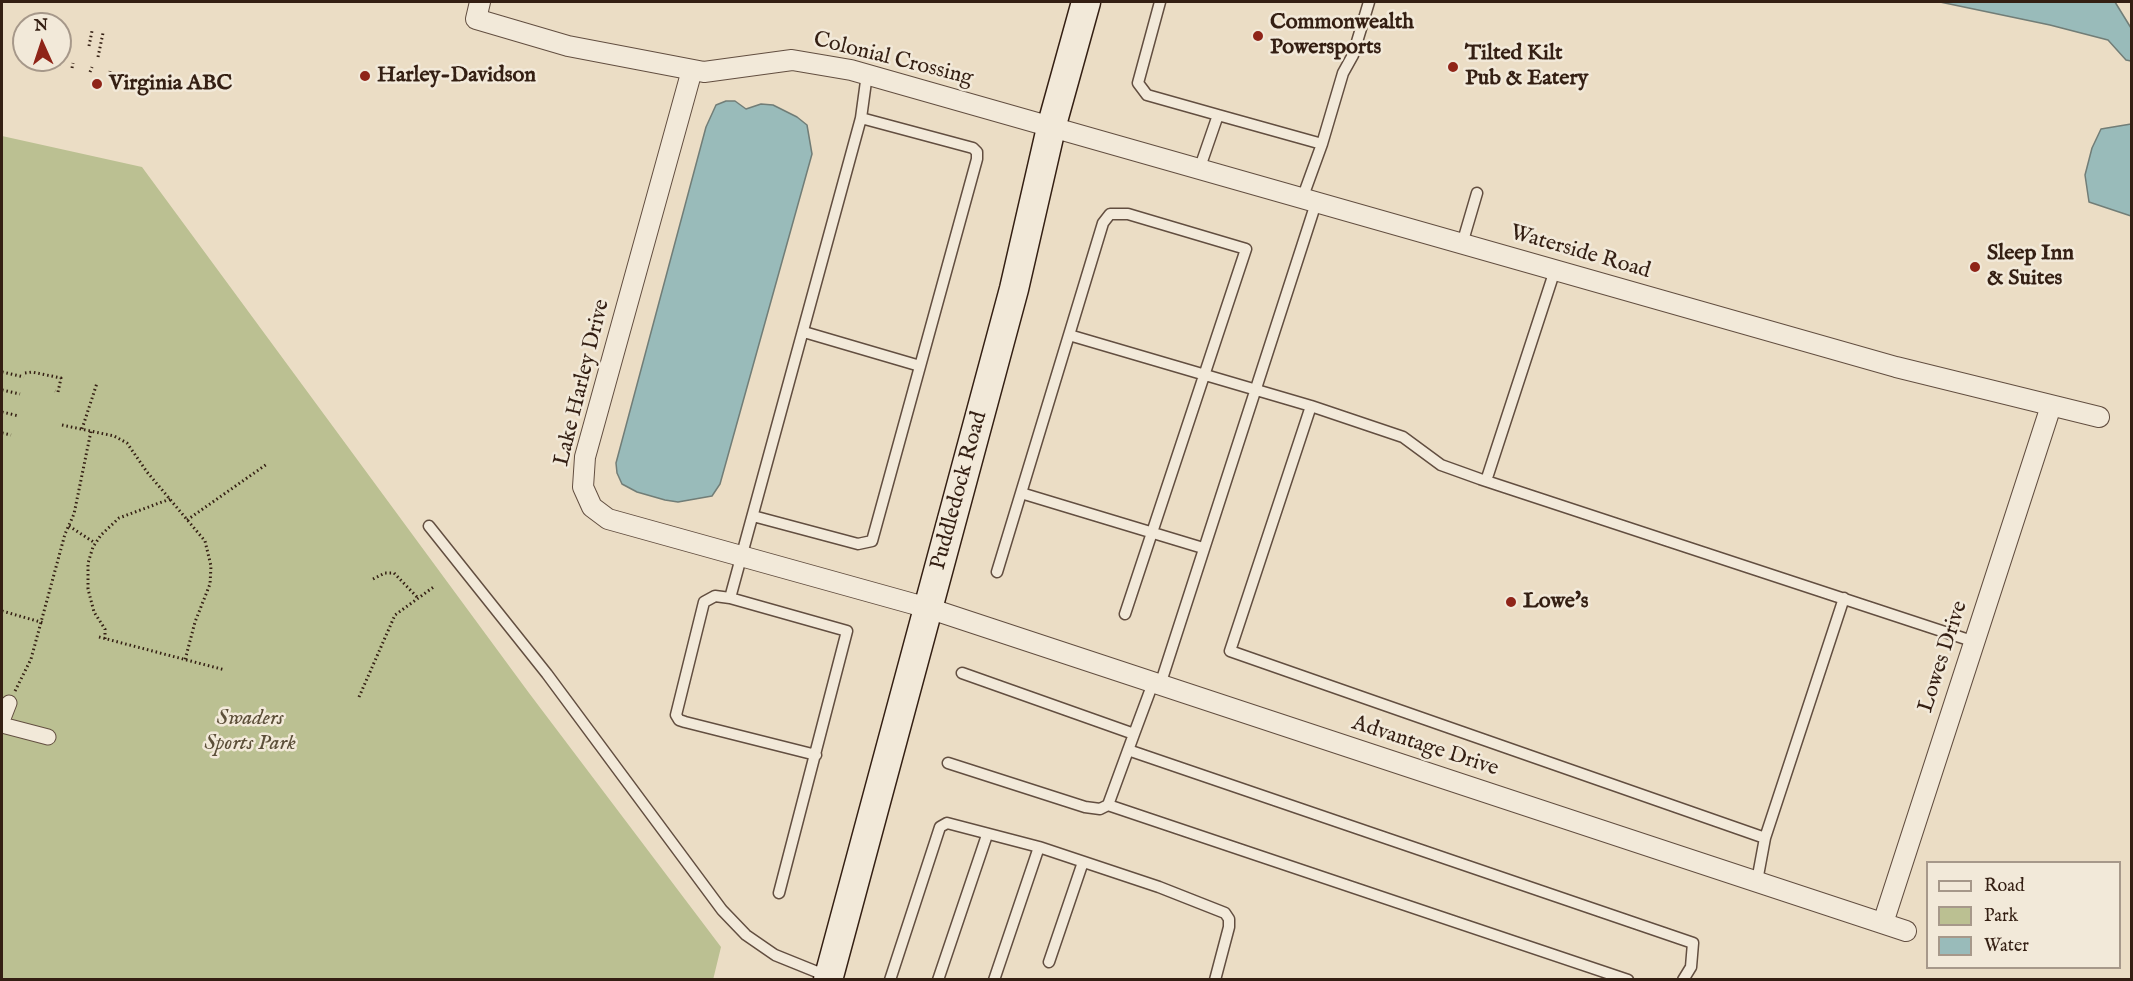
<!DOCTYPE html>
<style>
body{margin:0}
#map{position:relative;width:2133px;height:981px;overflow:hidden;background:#ebddc5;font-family:"IM FELL English",serif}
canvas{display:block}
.frame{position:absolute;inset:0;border:3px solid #341f13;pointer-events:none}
.legend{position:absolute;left:1926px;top:861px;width:195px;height:108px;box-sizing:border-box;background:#f2e9d9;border:2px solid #a6988a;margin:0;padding:8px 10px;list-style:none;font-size:18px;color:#341f13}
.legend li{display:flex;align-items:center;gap:12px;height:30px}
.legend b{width:30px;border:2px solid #a6988a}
.north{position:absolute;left:12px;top:12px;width:60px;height:60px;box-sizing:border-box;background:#f2e9d9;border:2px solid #a6988a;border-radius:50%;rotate:357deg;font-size:16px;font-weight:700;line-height:24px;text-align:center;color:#341f13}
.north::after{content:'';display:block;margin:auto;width:21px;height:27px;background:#8f2418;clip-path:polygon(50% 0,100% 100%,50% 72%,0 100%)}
</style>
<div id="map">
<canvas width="2133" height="981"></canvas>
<div class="frame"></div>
<ul class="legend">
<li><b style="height:8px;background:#f2e9d9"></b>Road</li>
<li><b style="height:16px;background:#bbc092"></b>Park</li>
<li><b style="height:16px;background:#99bbba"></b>Water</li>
</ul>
<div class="north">N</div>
</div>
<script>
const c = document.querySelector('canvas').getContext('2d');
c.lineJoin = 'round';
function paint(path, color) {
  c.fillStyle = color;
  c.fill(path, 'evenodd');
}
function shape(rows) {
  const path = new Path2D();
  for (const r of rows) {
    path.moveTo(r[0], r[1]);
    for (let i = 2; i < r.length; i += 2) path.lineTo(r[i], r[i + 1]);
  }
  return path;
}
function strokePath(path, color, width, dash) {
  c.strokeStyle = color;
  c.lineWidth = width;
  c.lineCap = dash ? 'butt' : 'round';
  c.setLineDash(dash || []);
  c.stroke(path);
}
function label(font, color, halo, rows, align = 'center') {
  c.font = font + ' "IM FELL English",serif';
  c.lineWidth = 5;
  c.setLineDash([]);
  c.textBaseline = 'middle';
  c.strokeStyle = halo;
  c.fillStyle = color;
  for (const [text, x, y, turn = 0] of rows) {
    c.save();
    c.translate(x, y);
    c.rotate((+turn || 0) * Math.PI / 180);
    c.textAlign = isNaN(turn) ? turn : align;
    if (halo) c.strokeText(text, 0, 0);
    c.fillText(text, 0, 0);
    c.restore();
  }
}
const green = shape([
 [2,136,142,167,529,693,721,947,713,980,2,980]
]);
const water = shape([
 [1940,2,2115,2,2131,28,2131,61,2126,60,2108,40,2050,25,1940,2],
 [726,101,735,101,746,109,761,104,773,105,797,117,807,125,812,154,720,484,712,496,678,502,665,500,637,492,622,484,617,473,616,463,706,127,716,105,726,101],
 [2131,124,2132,124,2131,216,2089,202,2085,175,2092,148,2101,129,2131,124]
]);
const path = shape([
 [89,46,92,31],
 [98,57,103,33],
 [59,65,60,60],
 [72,68,73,63],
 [90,72,92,67],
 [109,76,110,71],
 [128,80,129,75],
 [2,372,24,377],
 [25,373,32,372,61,378,58,392,55,391],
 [2,390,20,394],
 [2,412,19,416],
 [62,425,114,436,127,443,147,472,205,541,211,566,210,584,195,622,185,660],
 [82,429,97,383],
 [2,433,11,435],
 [187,520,267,464],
 [69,526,95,543],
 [373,579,385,573,394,573,418,598],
 [2,611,44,623],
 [99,637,225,670],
 [105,639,105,629,94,612,88,589,88,563,93,547,101,535,119,518,170,499],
 [15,691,31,659,65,534,74,514,91,431],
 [359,697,395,615,435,586]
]);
const service = shape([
 [1160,2,1138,83,1147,95,1218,115],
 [1322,144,1343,73,1353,55,1369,2],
 [1199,170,1218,115,1322,144,1302,199],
 [1462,244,1477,193],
 [804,332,920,366],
 [1069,335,1103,223,1110,214,1128,214,1246,249,1125,614],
 [1311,406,1230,651,1765,838,1757,881],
 [1486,481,1555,270],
 [1021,493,1203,548],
 [753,516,858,544,872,541,977,159,977,152,973,148,861,118],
 [429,526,547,674,722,910,746,935,775,955,827,976],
 [997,572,1069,335,1311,406,1403,437,1441,465,1480,479,1975,642],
 [730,598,847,631,779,893],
 [962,673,1134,734,1153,683],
 [1160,685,1316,203],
 [1128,750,1693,943,1691,967,1683,980],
 [816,755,685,722,679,720,676,715,704,602,715,596,730,598,861,118,867,74],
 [948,763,1085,807,1100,809,1108,805,1134,734],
 [1108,805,1628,980],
 [1765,838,1844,598],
 [1049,962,1083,862],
 [890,980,940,827,947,823,1039,847,1159,887,1225,913,1229,919,1229,927,1215,980],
 [938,980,987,835],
 [994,980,1039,847]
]);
const pedestrian = shape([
 [2,721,9,703],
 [2,725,48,737]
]);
const minor = shape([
 [480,2,476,19,568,46,704,72,792,60,851,70,1896,367,2099,417],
 [692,70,585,457,583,487,592,507,608,519,928,608,1906,931],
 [1883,923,2051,406]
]);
const secondary = shape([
 [828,980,1014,289,1051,128,1086,2]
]);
const markers = [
 [1258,36,6,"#8f2418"],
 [1453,67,6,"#8f2418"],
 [365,76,6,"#8f2418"],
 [97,84,6,"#8f2418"],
 [1975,267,6,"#8f2418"],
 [1511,602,6,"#8f2418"]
];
const poiNames = [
 ["Commonwealth",1270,23],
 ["Powersports",1270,48],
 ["Tilted Kilt",1465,54],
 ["Pub & Eatery",1465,79],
 ["Harley-Davidson",377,76],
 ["Virginia ABC",109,84],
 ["Sleep Inn",1987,254],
 ["& Suites",1987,279],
 ["Lowe's",1523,602]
];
const streetNames = [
 ["Colonial Crossing",893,60,14],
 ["Waterside Road",1580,253,16],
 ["Lake Harley Drive",583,383,-76],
 ["Puddledock Road",960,491,-75],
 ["Lowes Drive",1944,657,-72],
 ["Advantage Drive",1425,747,18]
];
const parkNames = [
 ["Swaders",250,719],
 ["Sports Park",250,744]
];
paint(green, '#bbc092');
paint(water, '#99bbba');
strokePath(water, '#717d77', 1.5);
strokePath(service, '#624e40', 13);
strokePath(pedestrian, '#624e40', 17);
strokePath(minor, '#624e40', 22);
strokePath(secondary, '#341f13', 31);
strokePath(path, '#341f13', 3, [1.5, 3]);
strokePath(service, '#f2e9d9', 10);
strokePath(pedestrian, '#f2e9d9', 15);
strokePath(minor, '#f2e9d9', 20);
strokePath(secondary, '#f2e9d9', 28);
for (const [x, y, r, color] of markers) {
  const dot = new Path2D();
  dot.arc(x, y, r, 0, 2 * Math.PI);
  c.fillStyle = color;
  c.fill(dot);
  strokePath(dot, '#f2e9d9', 2);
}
label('bold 22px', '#341f13', '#f2e9d9', poiNames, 'left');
label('22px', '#341f13', '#f2e9d9', streetNames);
label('italic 22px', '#5c4f39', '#f2e9d9', parkNames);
</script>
